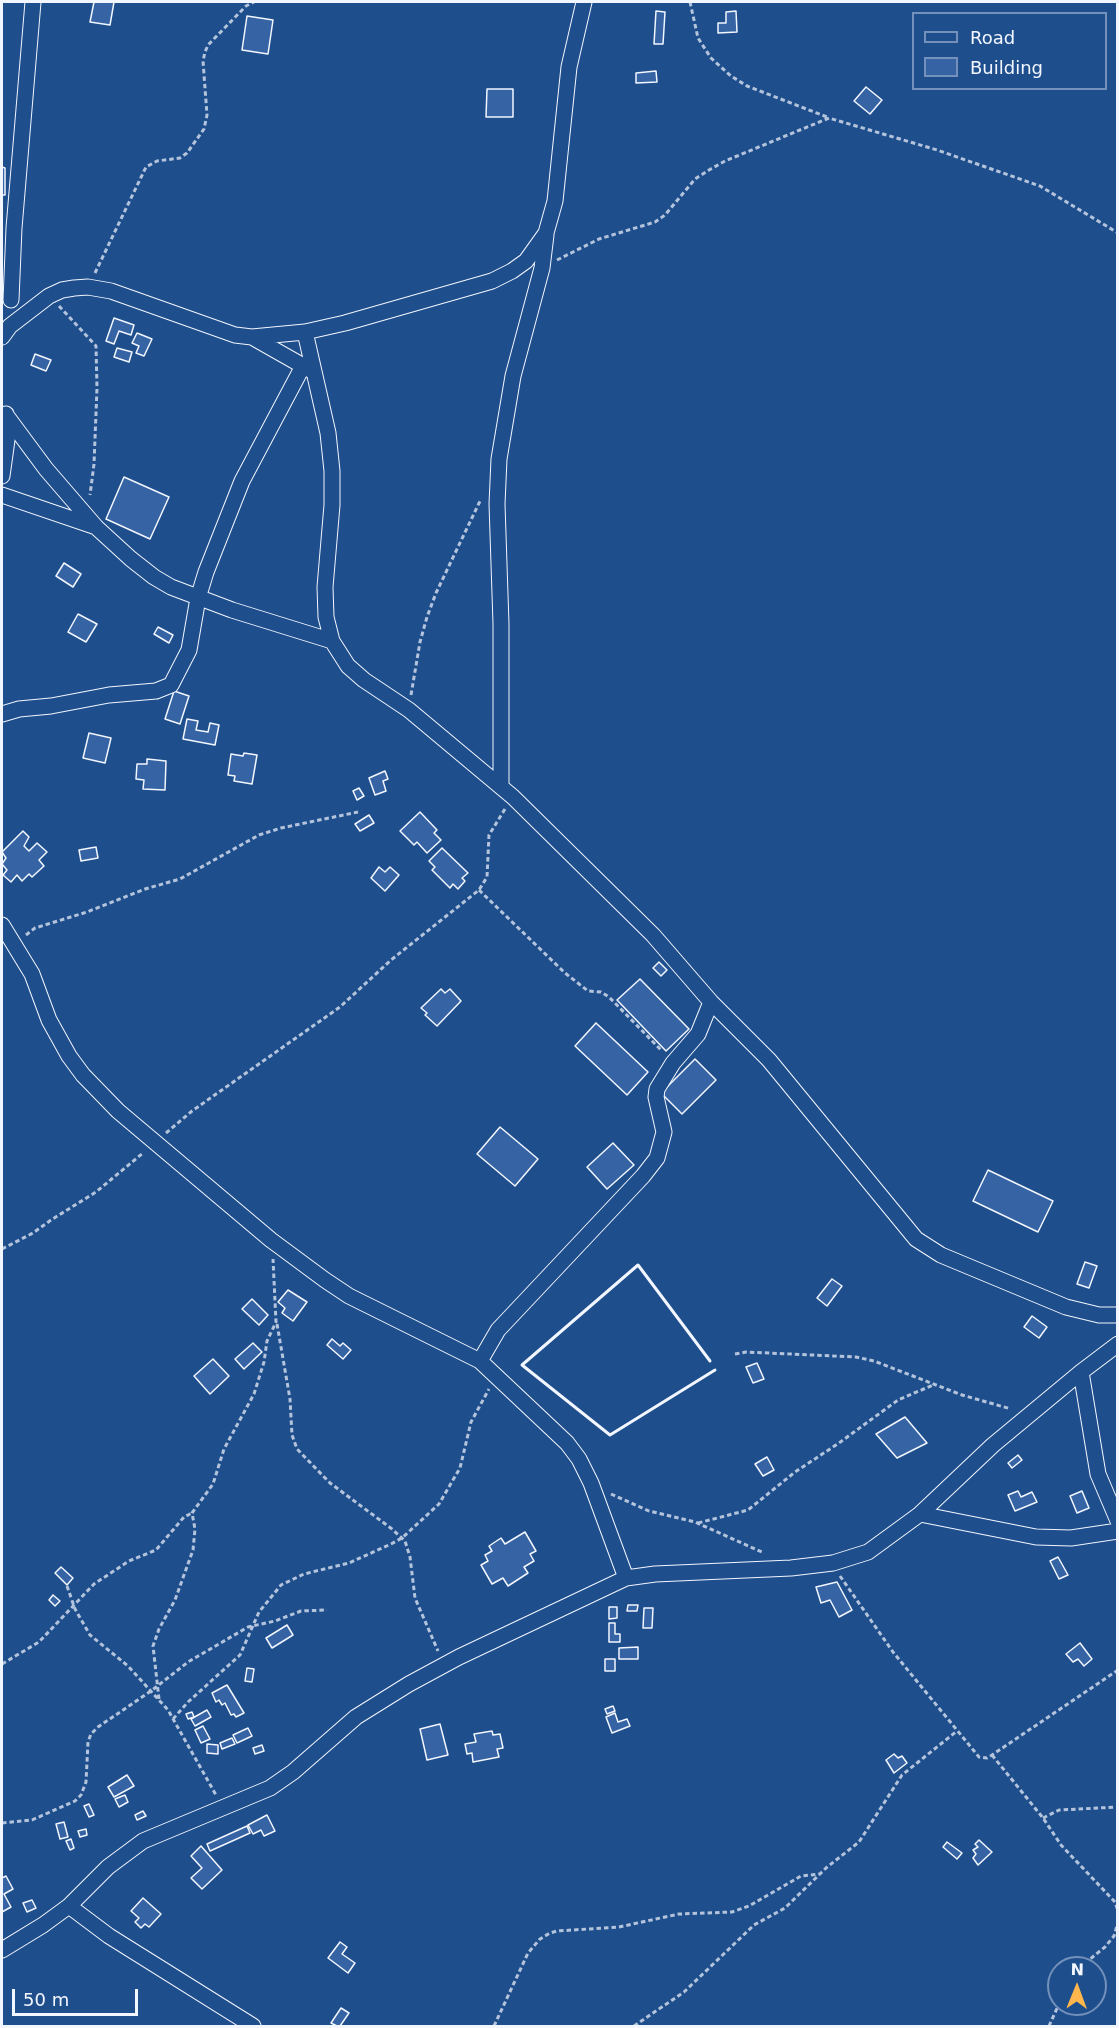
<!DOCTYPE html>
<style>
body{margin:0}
#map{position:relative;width:1119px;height:2028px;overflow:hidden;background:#1f4e8c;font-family:"DejaVu Sans",sans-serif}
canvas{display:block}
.frame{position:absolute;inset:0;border:3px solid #f2f6ff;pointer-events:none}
.legend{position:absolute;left:912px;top:12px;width:195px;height:78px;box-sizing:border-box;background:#1f4e8c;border:2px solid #7391ba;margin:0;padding:8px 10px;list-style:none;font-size:18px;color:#f2f6ff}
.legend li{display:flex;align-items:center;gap:12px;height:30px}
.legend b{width:30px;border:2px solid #7391ba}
.north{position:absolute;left:1047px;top:1956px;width:60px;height:60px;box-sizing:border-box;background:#1f4e8c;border:2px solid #7391ba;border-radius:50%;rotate:1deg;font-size:16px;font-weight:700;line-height:24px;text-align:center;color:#f2f6ff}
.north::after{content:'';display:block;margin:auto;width:21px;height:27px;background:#ffb74d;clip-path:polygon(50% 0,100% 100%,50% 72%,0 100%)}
.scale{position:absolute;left:12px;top:1989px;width:126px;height:27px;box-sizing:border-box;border:3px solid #f2f6ff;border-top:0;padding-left:8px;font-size:18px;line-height:21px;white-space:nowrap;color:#f2f6ff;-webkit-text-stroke:4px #1f4e8c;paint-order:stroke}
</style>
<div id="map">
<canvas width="1119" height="2028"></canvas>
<div class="frame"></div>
<ul class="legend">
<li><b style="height:8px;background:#1f4e8c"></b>Road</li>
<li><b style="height:16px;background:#3563a3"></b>Building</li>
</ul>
<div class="north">N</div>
<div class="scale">50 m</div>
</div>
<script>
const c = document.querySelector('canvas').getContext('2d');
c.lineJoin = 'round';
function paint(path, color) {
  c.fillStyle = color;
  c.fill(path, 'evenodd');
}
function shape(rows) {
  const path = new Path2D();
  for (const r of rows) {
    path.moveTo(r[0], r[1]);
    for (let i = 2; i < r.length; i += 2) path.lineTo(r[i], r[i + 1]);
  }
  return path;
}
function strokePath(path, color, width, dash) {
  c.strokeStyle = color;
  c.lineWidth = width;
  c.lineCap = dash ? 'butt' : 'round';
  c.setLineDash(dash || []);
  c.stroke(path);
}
const building = shape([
 [94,2,114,2,110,25,90,22,94,2],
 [656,11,665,12,663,44,654,44,656,11],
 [736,11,737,32,718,33,718,23,726,23,726,12,736,11],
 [247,16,273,20,268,54,242,50,247,16],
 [656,71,657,82,636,83,636,73,656,71],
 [866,87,882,100,870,114,854,101,866,87],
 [487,89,513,89,513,117,486,117,487,89],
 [2,167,5,168,5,195,2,195,2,167],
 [114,318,134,325,131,335,119,331,114,344,106,341,114,318],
 [137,333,152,339,144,356,136,353,139,346,132,343,137,333],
 [117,348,132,352,129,362,114,357,117,348],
 [35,354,51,360,46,371,31,365,35,354],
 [124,477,169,497,150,539,106,519,124,477],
 [64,563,81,574,73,587,56,576,64,563],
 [78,614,97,624,86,642,68,632,78,614],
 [158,627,173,635,169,643,154,634,158,627],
 [174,691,189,696,180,724,165,719,174,691],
 [187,719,198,721,196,730,208,732,210,723,219,725,215,745,183,739,187,719],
 [89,733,111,738,105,763,83,758,89,733],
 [244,753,257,755,252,784,234,781,235,776,228,775,231,754,243,756,244,753],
 [147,759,166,761,165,790,143,789,144,780,136,779,137,764,147,764,147,759],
 [385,771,388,779,383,781,386,791,375,795,369,778,385,771],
 [359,788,364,796,357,800,353,791,359,788],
 [420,812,437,830,434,833,441,840,427,853,417,842,414,845,400,831,420,812],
 [369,815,374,823,360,831,355,824,369,815],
 [23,831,29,837,24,846,29,851,37,843,47,852,39,860,44,866,32,877,29,874,22,881,17,875,11,882,3,875,7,870,2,864,6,858,2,852,23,831],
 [96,847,98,858,81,861,79,850,96,847],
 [442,848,468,873,462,878,465,881,458,889,453,884,450,888,432,870,435,867,429,861,442,848],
 [379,867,385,872,390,867,399,875,385,891,371,878,379,867],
 [659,962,667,970,661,976,653,968,659,962],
 [640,979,689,1029,666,1051,617,1000,640,979],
 [441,989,445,993,450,989,461,1001,437,1026,425,1015,427,1013,421,1008,441,989],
 [596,1023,648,1072,627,1095,575,1046,596,1023],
 [695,1059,716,1080,682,1114,661,1093,695,1059],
 [500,1127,538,1159,515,1186,477,1154,500,1127],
 [613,1143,634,1165,607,1189,587,1167,613,1143],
 [988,1170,1053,1201,1038,1232,973,1201,988,1170],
 [1085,1262,1097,1266,1089,1288,1077,1284,1085,1262],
 [832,1279,842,1286,827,1306,817,1298,832,1279],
 [288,1290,307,1302,293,1321,282,1313,285,1308,278,1302,288,1290],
 [252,1299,268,1315,259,1325,242,1309,252,1299],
 [1032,1316,1047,1327,1039,1338,1024,1327,1032,1316],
 [332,1339,340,1346,343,1343,351,1350,343,1359,327,1345,332,1339],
 [253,1343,262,1352,244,1369,235,1359,253,1343],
 [213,1359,229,1376,210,1394,194,1376,213,1359],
 [757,1363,764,1379,753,1383,746,1367,757,1363],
 [905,1417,927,1443,897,1458,876,1434,905,1417],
 [1018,1455,1022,1460,1012,1468,1008,1463,1018,1455],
 [767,1457,774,1470,763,1476,755,1464,767,1457],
 [1018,1491,1021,1497,1032,1492,1037,1502,1015,1511,1008,1495,1018,1491],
 [1082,1491,1089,1508,1077,1513,1070,1496,1082,1491],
 [525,1532,536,1551,530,1554,534,1561,524,1567,528,1573,508,1586,503,1578,492,1584,481,1565,488,1561,485,1555,492,1551,489,1546,501,1538,505,1544,525,1532],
 [1058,1557,1068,1575,1059,1579,1050,1561,1058,1557],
 [61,1567,73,1578,67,1585,55,1573,61,1567],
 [837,1582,852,1610,839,1617,830,1600,821,1603,816,1587,837,1582],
 [53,1595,60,1601,55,1606,49,1600,53,1595],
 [628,1605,638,1605,637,1611,627,1611,628,1605],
 [609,1607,617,1607,617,1618,609,1619,609,1607],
 [644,1608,653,1608,652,1628,643,1628,644,1608],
 [609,1623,615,1623,615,1634,620,1634,620,1642,609,1642,609,1623],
 [287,1625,293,1635,272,1648,266,1638,287,1625],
 [1080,1643,1092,1659,1084,1666,1078,1659,1073,1662,1066,1654,1080,1643],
 [638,1647,638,1659,619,1659,619,1648,638,1647],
 [605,1659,615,1659,615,1671,605,1671,605,1659],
 [247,1668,254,1669,252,1682,245,1681,247,1668],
 [227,1685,244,1713,236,1717,234,1714,231,1715,225,1703,222,1705,219,1700,216,1702,212,1693,227,1685],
 [613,1706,615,1711,607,1714,605,1709,613,1706],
 [207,1710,211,1717,195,1726,191,1719,207,1710],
 [192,1712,194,1717,188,1719,186,1714,192,1712],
 [615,1713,618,1722,627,1719,630,1726,612,1733,606,1717,615,1713],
 [440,1724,448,1755,427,1760,420,1729,440,1724],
 [203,1726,210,1739,201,1743,195,1730,203,1726],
 [248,1728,252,1736,237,1743,233,1735,248,1728],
 [492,1731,493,1735,500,1734,503,1748,497,1749,499,1757,473,1762,472,1753,467,1754,465,1744,476,1742,474,1734,492,1731],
 [232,1738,235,1744,222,1749,220,1743,232,1738],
 [207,1744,218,1745,218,1754,207,1753,207,1744],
 [262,1745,264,1751,255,1754,253,1748,262,1745],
 [894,1754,898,1758,902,1756,907,1763,894,1773,886,1760,894,1754],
 [127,1775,134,1786,114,1797,108,1787,127,1775],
 [125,1795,128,1802,119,1807,115,1799,125,1795],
 [89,1804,94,1815,89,1817,84,1806,89,1804],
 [143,1811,146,1816,137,1820,135,1815,143,1811],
 [267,1815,275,1831,264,1836,261,1830,253,1834,248,1825,267,1815],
 [64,1822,68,1837,60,1839,56,1824,64,1822],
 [247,1826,250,1833,210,1851,207,1844,247,1826],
 [86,1829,87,1835,80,1837,78,1831,86,1829],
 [71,1839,74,1848,70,1850,66,1841,71,1839],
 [979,1840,992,1852,978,1865,973,1858,976,1854,973,1850,978,1847,975,1844,979,1840],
 [947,1842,962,1853,957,1859,943,1847,947,1842],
 [201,1846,222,1870,202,1889,191,1878,202,1868,191,1856,201,1846],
 [6,1876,13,1889,4,1894,11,1907,2,1912,2,1878,6,1876],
 [143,1898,161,1914,149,1927,145,1924,141,1928,135,1922,139,1918,131,1911,143,1898],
 [32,1900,36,1908,27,1912,23,1903,32,1900],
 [340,1942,347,1947,342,1954,355,1963,348,1973,328,1958,340,1942],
 [1093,1965,1101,1972,1095,1979,1095,1968,1090,1968,1093,1965],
 [341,2008,349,2013,340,2026,337,2026,331,2023,341,2008]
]);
const path = shape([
 [690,2,698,38,711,58,731,76,747,86,827,117],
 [557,260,599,239,655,222,665,215,695,179,709,170,725,161,829,118,937,150,1040,186,1118,233],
 [95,273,146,167,157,161,180,158,187,153,204,129,207,115,203,61,205,52,208,45,246,6,254,2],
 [59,306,96,346,97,388,94,464,90,495],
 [411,695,420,642,427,617,436,593,481,499],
 [479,890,565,973,588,991,601,992,609,997,662,1051],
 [26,935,35,928,87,912,145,889,180,879,259,835,281,828,358,812],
 [166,1133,192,1111,340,1007,391,960,479,890,487,877,489,835,505,809],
 [2,1249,33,1233,51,1220,96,1192,143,1153],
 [277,1324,290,1399,292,1435,297,1449,330,1483,392,1529,405,1541,410,1557,415,1598,438,1651],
 [735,1354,746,1352,856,1357,874,1361,962,1395,1011,1409],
 [611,1494,649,1511,695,1522,764,1553],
 [698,1523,748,1510,795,1472,839,1443,898,1400,933,1385],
 [840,1576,893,1652,979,1757,987,1758,992,1755,1118,1670],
 [67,1586,75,1609,90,1635,128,1666,168,1710,216,1795],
 [2,1664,39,1642,94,1584,129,1561,156,1550,184,1517,192,1513],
 [159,1699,153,1646,159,1629,175,1600,193,1550,195,1529,192,1513,213,1484,224,1449,254,1394,264,1362,267,1341,276,1322,273,1259],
 [173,1719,188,1702,240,1655,259,1612,281,1585,304,1574,349,1563,391,1544,402,1538,439,1504,460,1468,471,1422,489,1389],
 [992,1755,1043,1818,1061,1845,1115,1902,1118,1911],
 [1043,1818,1059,1810,1118,1807],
 [2,1823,32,1820,75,1801,81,1795,86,1782,88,1742,91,1734,98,1727,151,1691,188,1662,248,1627,275,1621,301,1611,327,1610],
 [1079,1968,1105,1947,1114,1936,1118,1922],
 [494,2026,528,1953,540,1939,550,1933,557,1931,619,1927,679,1914,732,1912,749,1906,801,1876,819,1874],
 [634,2026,684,1992,754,1925,785,1908,826,1868,859,1842,902,1775,957,1731],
 [1049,2026,1059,2004]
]);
const street = shape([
 [11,300,14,228,33,2],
 [305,332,328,433,332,471,332,505,325,587,326,617,332,641,348,666,364,680,409,710,513,797,653,935,711,1002,769,1060,916,1239,941,1255,1066,1307,1099,1315,1118,1315],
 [2,337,10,326,49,296,62,290,74,288,88,287,111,291,235,335,252,337,305,332,345,323,492,281,512,271,526,261,546,233,555,201,569,67,584,2],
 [252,337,312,371],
 [6,415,46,469,96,527],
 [2,476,7,440,8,421,6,414],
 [2,495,96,527,131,559,154,577,171,587,232,610,332,641],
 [2,714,19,709,51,706,109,695,156,691,171,685,189,650,198,598,206,572,242,481,303,366],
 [501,787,501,624,497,504,499,459,513,376,542,268,546,235],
 [2,925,32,974,49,1020,69,1056,83,1075,118,1111,271,1240,325,1280,349,1296,480,1361,567,1443,579,1459,591,1483,626,1578],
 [480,1361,498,1330,643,1176,657,1158,664,1132,656,1097,657,1089,673,1063,698,1034,711,1002],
 [1081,1372,1098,1474,1118,1521],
 [920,1514,1036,1537,1071,1538,1118,1531],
 [69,1906,109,1936,253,2026],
 [2,1950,43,1925,69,1906,108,1867,143,1841,270,1788,293,1772,356,1717,409,1684,459,1657,626,1578,655,1574,791,1568,833,1563,868,1552,920,1514,993,1445,1081,1372,1118,1344]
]);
const wall = shape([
 [710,1361,638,1265,522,1365,610,1435,715,1370]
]);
paint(building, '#3563a3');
strokePath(building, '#f2f6ff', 1.5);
strokePath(street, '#f2f6ff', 17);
strokePath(path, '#b3c4dc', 3, [4.5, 3]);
strokePath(street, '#1f4e8c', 15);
strokePath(wall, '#f2f6ff', 3);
</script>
